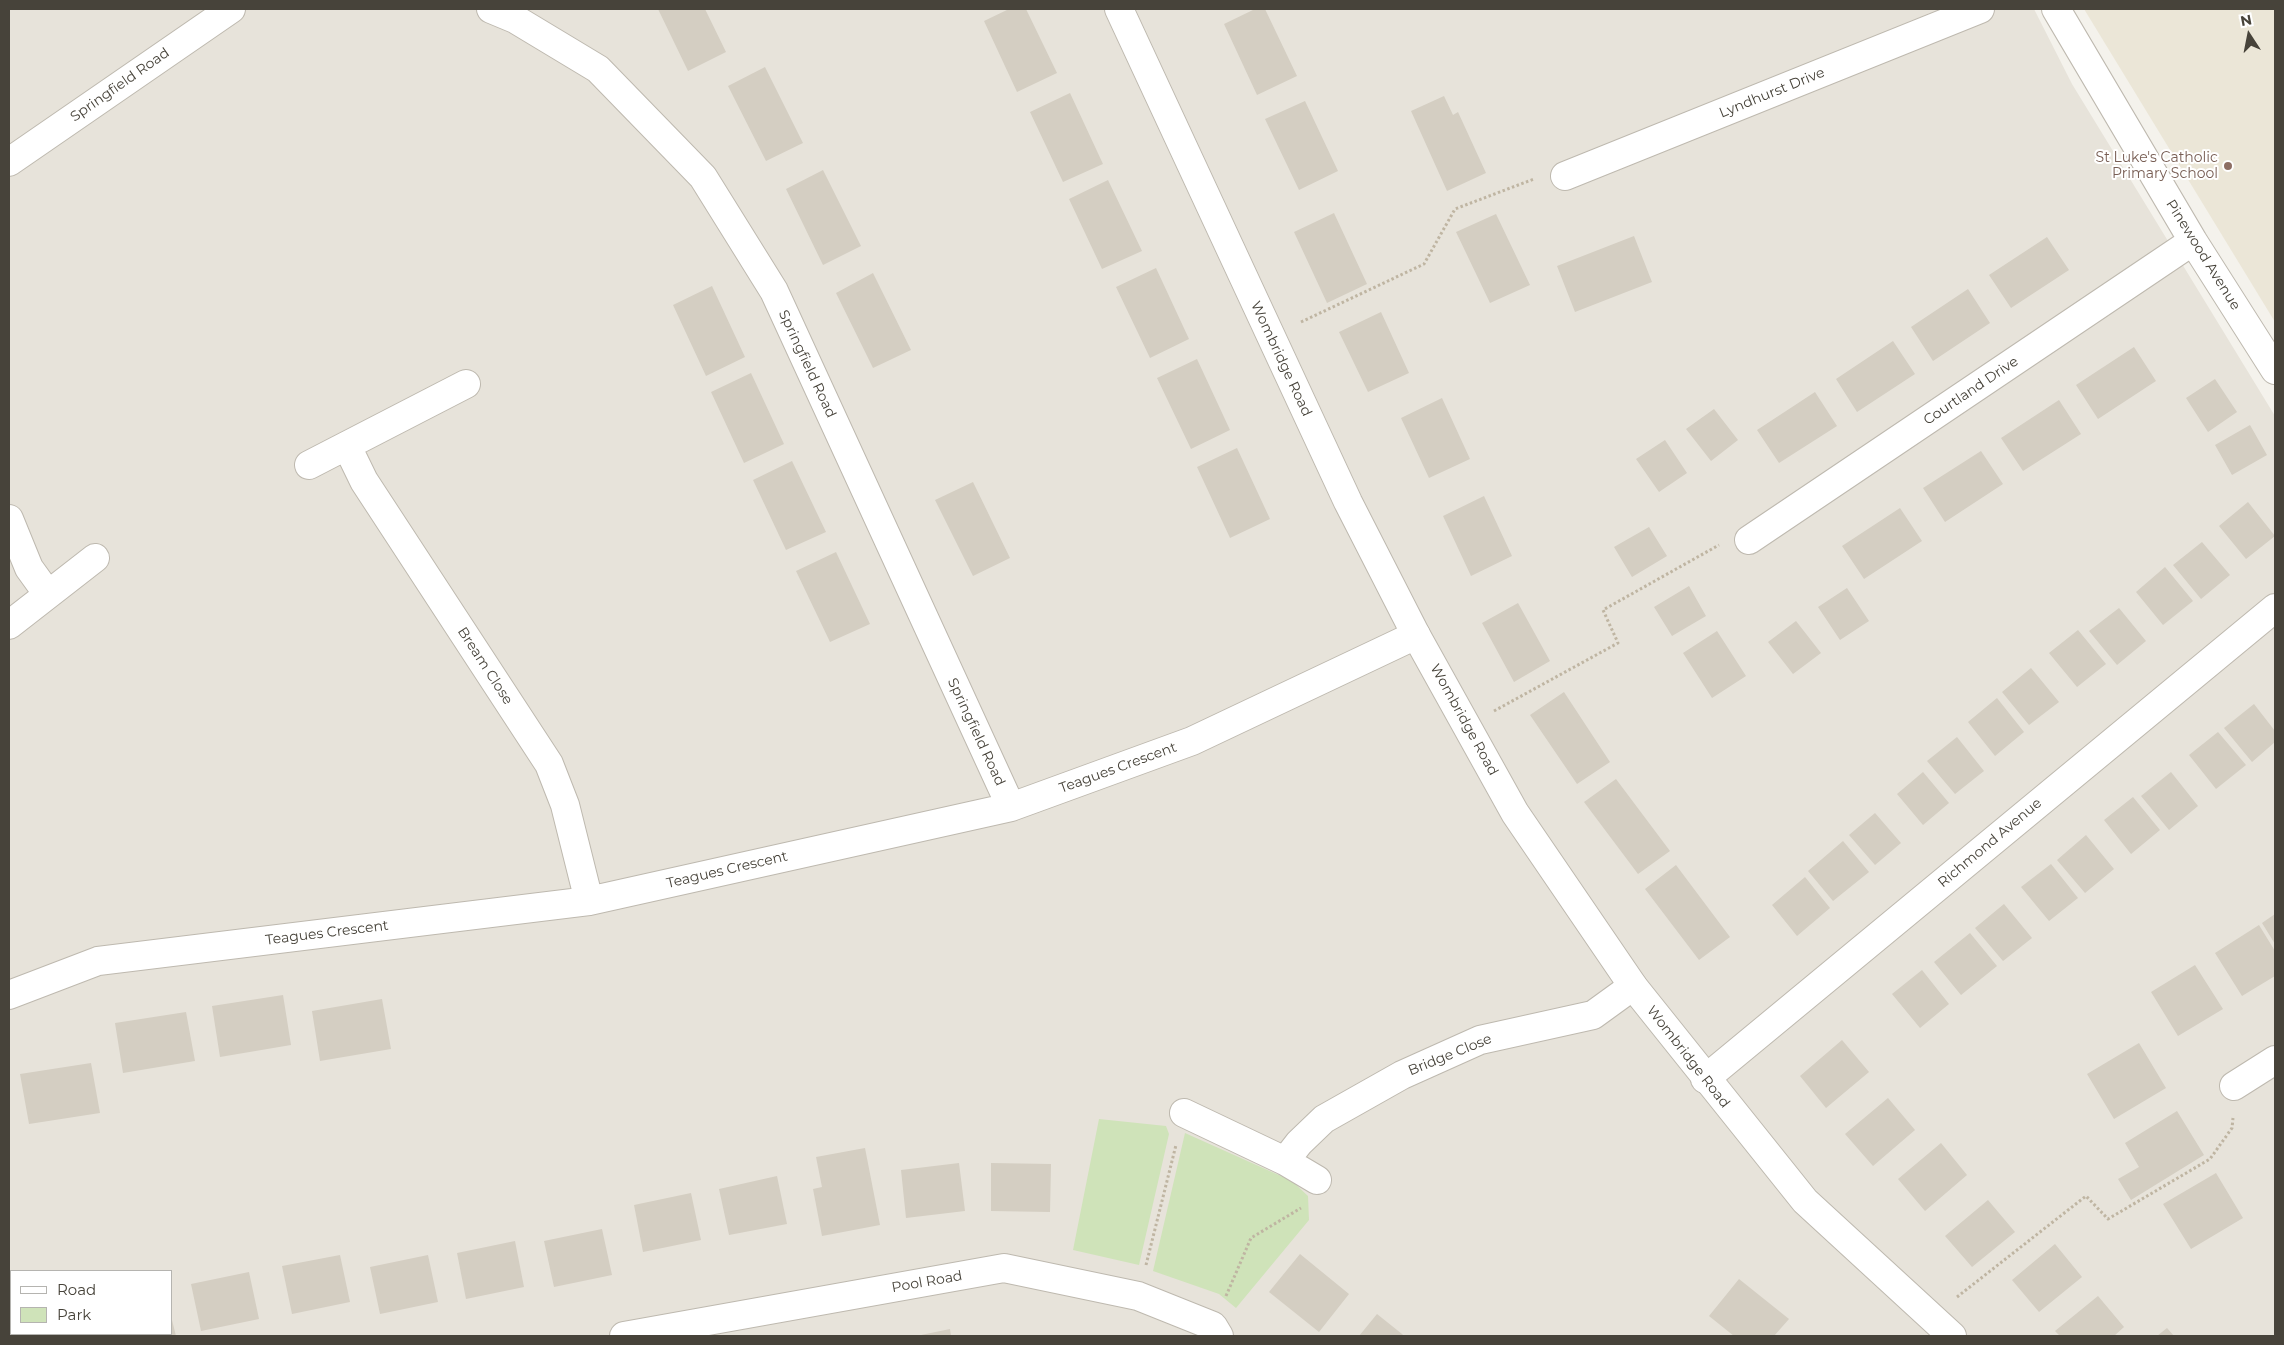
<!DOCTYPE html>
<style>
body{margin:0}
#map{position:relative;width:2284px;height:1345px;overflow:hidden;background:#f4f2ec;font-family:Montserrat,sans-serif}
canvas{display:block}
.frame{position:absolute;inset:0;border:10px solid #47433a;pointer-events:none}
.legend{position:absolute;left:10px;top:1270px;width:162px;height:65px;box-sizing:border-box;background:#fff;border:1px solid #b5b4b0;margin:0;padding:6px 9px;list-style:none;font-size:15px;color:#47433a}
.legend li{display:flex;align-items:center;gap:10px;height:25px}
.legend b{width:25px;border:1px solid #b5b4b0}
.north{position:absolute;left:2224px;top:10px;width:50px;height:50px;-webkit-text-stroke:4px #fff;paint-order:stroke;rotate:349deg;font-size:14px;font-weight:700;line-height:20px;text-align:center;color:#47433a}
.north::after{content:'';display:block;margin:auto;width:18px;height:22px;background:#47433a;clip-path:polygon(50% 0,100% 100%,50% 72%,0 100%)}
</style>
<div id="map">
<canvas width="2284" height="1345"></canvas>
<div class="frame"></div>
<ul class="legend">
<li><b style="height:6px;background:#fff"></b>Road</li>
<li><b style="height:14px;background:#cfe3b9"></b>Park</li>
</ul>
<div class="north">N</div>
</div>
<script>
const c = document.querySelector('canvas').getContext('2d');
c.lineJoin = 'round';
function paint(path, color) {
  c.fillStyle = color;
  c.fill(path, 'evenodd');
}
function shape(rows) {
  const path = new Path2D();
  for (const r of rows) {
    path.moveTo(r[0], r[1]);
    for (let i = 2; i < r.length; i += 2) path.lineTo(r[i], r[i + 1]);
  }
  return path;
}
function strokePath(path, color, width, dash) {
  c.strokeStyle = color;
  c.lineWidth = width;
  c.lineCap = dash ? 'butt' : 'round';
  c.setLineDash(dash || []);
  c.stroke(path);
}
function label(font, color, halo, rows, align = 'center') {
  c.font = font + ' Montserrat,sans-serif';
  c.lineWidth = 4;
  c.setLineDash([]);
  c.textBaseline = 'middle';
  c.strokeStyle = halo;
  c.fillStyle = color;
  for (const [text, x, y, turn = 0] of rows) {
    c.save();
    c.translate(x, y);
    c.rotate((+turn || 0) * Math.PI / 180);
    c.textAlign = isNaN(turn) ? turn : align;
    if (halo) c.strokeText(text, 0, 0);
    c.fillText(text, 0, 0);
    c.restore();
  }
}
const residential = shape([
 [9,9,2034,9,2072,84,2275,416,2275,1336,9,1336],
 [11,1271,171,1271,171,1334,11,1334]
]);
const education = shape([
 [2084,9,2275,9,2275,322]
]);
const green = shape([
 [1099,1119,1166,1126,1169,1134,1139,1265,1073,1250],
 [1185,1133,1292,1181,1308,1196,1309,1220,1236,1308,1219,1294,1153,1271]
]);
const building = shape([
 [658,9,705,9,726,52,688,71],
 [1009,9,1026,9,1057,73,1017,92,984,21],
 [1255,9,1265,9,1297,76,1257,95,1224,24],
 [765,67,803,143,766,161,728,86],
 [1070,93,1103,164,1063,182,1030,112],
 [1444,96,1453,115,1458,112,1486,173,1447,191,1411,111],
 [1305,101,1338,171,1299,190,1265,119],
 [823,170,861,246,823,265,786,189],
 [1108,180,1142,251,1102,269,1069,199],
 [1334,213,1367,284,1327,303,1294,232],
 [1496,214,1530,285,1490,303,1456,232],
 [1634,236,1652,282,1575,312,1557,266],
 [2047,237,2069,270,2011,308,1989,275],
 [1156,268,1189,339,1150,358,1116,287],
 [873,273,911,350,873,368,836,293],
 [712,286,745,357,706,376,673,305],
 [1968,289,1990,323,1933,361,1911,327],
 [1381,312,1409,373,1368,392,1339,332],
 [1893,341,1915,374,1857,412,1836,379],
 [2134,347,2156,381,2098,419,2076,385],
 [1197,359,1230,430,1191,449,1157,378],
 [751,373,784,444,744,463,711,392],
 [2215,379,2237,412,2208,432,2186,398],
 [1815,392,1837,426,1779,463,1757,430],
 [1442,398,1470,459,1429,478,1401,418],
 [2059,400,2081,434,2023,471,2001,438],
 [1714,409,1738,440,1711,461,1686,429],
 [2250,425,2267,455,2232,475,2215,445],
 [1665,440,1687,473,1659,492,1636,459],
 [1237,448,1270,519,1230,538,1197,467],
 [1981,451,2003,484,1945,522,1923,488],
 [792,461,826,532,786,550,753,480],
 [973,482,1010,558,973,576,935,500],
 [1484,496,1512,556,1471,576,1443,516],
 [2248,502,2275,536,2246,559,2219,526],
 [1900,508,1922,541,1864,579,1842,546],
 [1649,527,1667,556,1632,577,1614,547],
 [2202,542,2230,575,2201,599,2173,565],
 [836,552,870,624,830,642,796,571],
 [2165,567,2193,601,2163,625,2136,592],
 [1689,586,1706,616,1672,636,1654,607],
 [1847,588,1869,621,1840,640,1818,607],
 [1518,603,1550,661,1514,682,1482,623],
 [2119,608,2146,641,2117,665,2089,631],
 [1796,621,1821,653,1793,674,1768,642],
 [2078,630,2106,664,2077,687,2049,653],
 [1717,631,1746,676,1712,698,1683,653],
 [2031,668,2059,702,2029,725,2002,692],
 [1564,692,1610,762,1577,784,1530,715],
 [1997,698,2024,732,1995,756,1968,722],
 [2254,704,2275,731,2275,742,2252,762,2224,728],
 [2218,732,2246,765,2216,789,2189,755],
 [1957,737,1984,771,1955,794,1927,761],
 [1923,772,1949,803,1923,825,1897,794],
 [2171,772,2198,806,2169,830,2141,796],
 [1616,779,1670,851,1638,874,1584,802],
 [2133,797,2160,830,2131,854,2104,820],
 [1875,813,1901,843,1875,865,1849,835],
 [2086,835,2114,869,2085,893,2057,860],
 [1843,841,1869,872,1833,901,1808,871],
 [2051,864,2078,898,2049,921,2021,887],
 [1676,865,1730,937,1699,960,1645,889],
 [1805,877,1830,908,1797,936,1772,905],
 [2004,904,2032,938,2003,961,1975,928],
 [2275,914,2275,944,2262,923],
 [2259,925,2275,951,2275,976,2242,996,2215,953],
 [1970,933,1997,966,1961,995,1934,962],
 [2195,965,2223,1009,2178,1036,2151,992],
 [1922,970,1949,1004,1920,1028,1892,994],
 [283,995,291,1045,220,1057,212,1006],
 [382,999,391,1049,320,1061,312,1011],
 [186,1012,195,1061,123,1073,115,1023],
 [1842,1040,1869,1072,1826,1108,1800,1076],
 [2139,1043,2166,1088,2114,1119,2087,1074],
 [91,1063,100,1113,29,1124,20,1074],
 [1888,1098,1915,1130,1873,1166,1845,1134],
 [2177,1111,2204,1155,2131,1200,2118,1179,2139,1167,2125,1143],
 [1941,1143,1967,1175,1925,1211,1898,1179],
 [865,1148,880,1225,822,1236,813,1189,822,1187,816,1157],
 [959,1163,965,1211,906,1218,901,1170],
 [991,1163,1051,1164,1050,1212,991,1211],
 [2216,1173,2243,1218,2191,1249,2163,1204],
 [777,1176,787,1224,729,1235,719,1189],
 [691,1193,701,1240,643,1252,634,1205],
 [1988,1200,2015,1232,1972,1267,1945,1236],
 [602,1229,612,1275,554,1287,544,1241],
 [515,1241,524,1287,466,1299,457,1253],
 [2055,1244,2082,1277,2039,1312,2012,1280],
 [1300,1254,1349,1294,1319,1332,1269,1292],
 [340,1255,350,1302,292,1314,282,1266],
 [428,1255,438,1302,380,1314,370,1267],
 [249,1272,259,1319,201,1331,191,1284],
 [1739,1279,1789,1319,1774,1336,1734,1336,1709,1316],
 [2098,1296,2124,1327,2114,1336,2060,1336,2055,1331],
 [1377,1314,1402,1334,1404,1336,1359,1336],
 [171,1316,176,1336,116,1336,115,1334,171,1334],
 [2167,1328,2174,1336,2157,1336],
 [950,1329,951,1336,921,1336,921,1335],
 [23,1334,84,1334,84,1336,24,1336]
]);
const path = shape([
 [1301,322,1424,264,1455,209,1534,179],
 [1494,711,1618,643,1603,610,1719,545],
 [1146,1265,1176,1145],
 [1226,1296,1251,1238,1301,1208],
 [1957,1297,2086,1196,2108,1219,2210,1159,2232,1128,2233,1118]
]);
const minor = shape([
 [491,9,515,19,598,69,703,177,774,291,1011,807],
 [2056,9,2193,241,2275,370],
 [9,162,231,9],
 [1565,176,1980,9],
 [347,446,364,481,549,764,565,805,589,901],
 [309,465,466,384],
 [9,519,29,568,47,593],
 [1749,540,2193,241],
 [9,625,95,558],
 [9,995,98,961,589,901,1011,807,1192,741,1416,635],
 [1705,1079,2275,608],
 [2234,1086,2275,1060],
 [1184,1113,1285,1161,1317,1180],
 [1285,1161,1299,1143,1324,1119,1402,1075,1480,1040,1593,1015,1633,986],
 [624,1336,1004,1268,1138,1296,1213,1326,1219,1336]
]);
const tertiary = shape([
 [1119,9,1348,502,1416,635,1515,813,1633,986,1805,1201,1952,1336]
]);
const markers = [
 [2228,166,5,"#8d6e63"]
];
const streetNames = [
 ["Springfield Road",120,85,-35],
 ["Lyndhurst Drive",1772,93,-22],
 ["Pinewood Avenue",2203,255,58],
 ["Wombridge Road",1281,359,65],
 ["Springfield Road",807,364,65],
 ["Courtland Drive",1971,391,-34],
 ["Bream Close",485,666,57],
 ["Wombridge Road",1464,720,61],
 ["Springfield Road",976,732,65],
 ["Teagues Crescent",1118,768,-20],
 ["Richmond Avenue",1990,843,-40],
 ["Teagues Crescent",727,870,-13],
 ["Teagues Crescent",327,933,-7],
 ["Bridge Close",1450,1055,-22],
 ["Wombridge Road",1688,1057,52],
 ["Pool Road",927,1282,-10]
];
const educationNames = [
 ["St Luke's Catholic",2218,158],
 ["Primary School",2218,174]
];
paint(residential, '#e7e3da');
paint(education, '#ebe6d7');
paint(green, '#cfe3b9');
paint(building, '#d4cec2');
strokePath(minor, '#beb9af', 30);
strokePath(tertiary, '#beb9af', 30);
strokePath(path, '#bfb5a2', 3, [2.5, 2.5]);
strokePath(minor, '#fff', 28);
strokePath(tertiary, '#fff', 28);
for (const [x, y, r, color] of markers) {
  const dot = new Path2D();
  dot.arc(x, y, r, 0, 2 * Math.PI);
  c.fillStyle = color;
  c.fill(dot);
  strokePath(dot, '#fff', 2);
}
label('14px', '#47433a', '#fff', streetNames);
label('14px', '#785e54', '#fff', educationNames, 'right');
</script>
